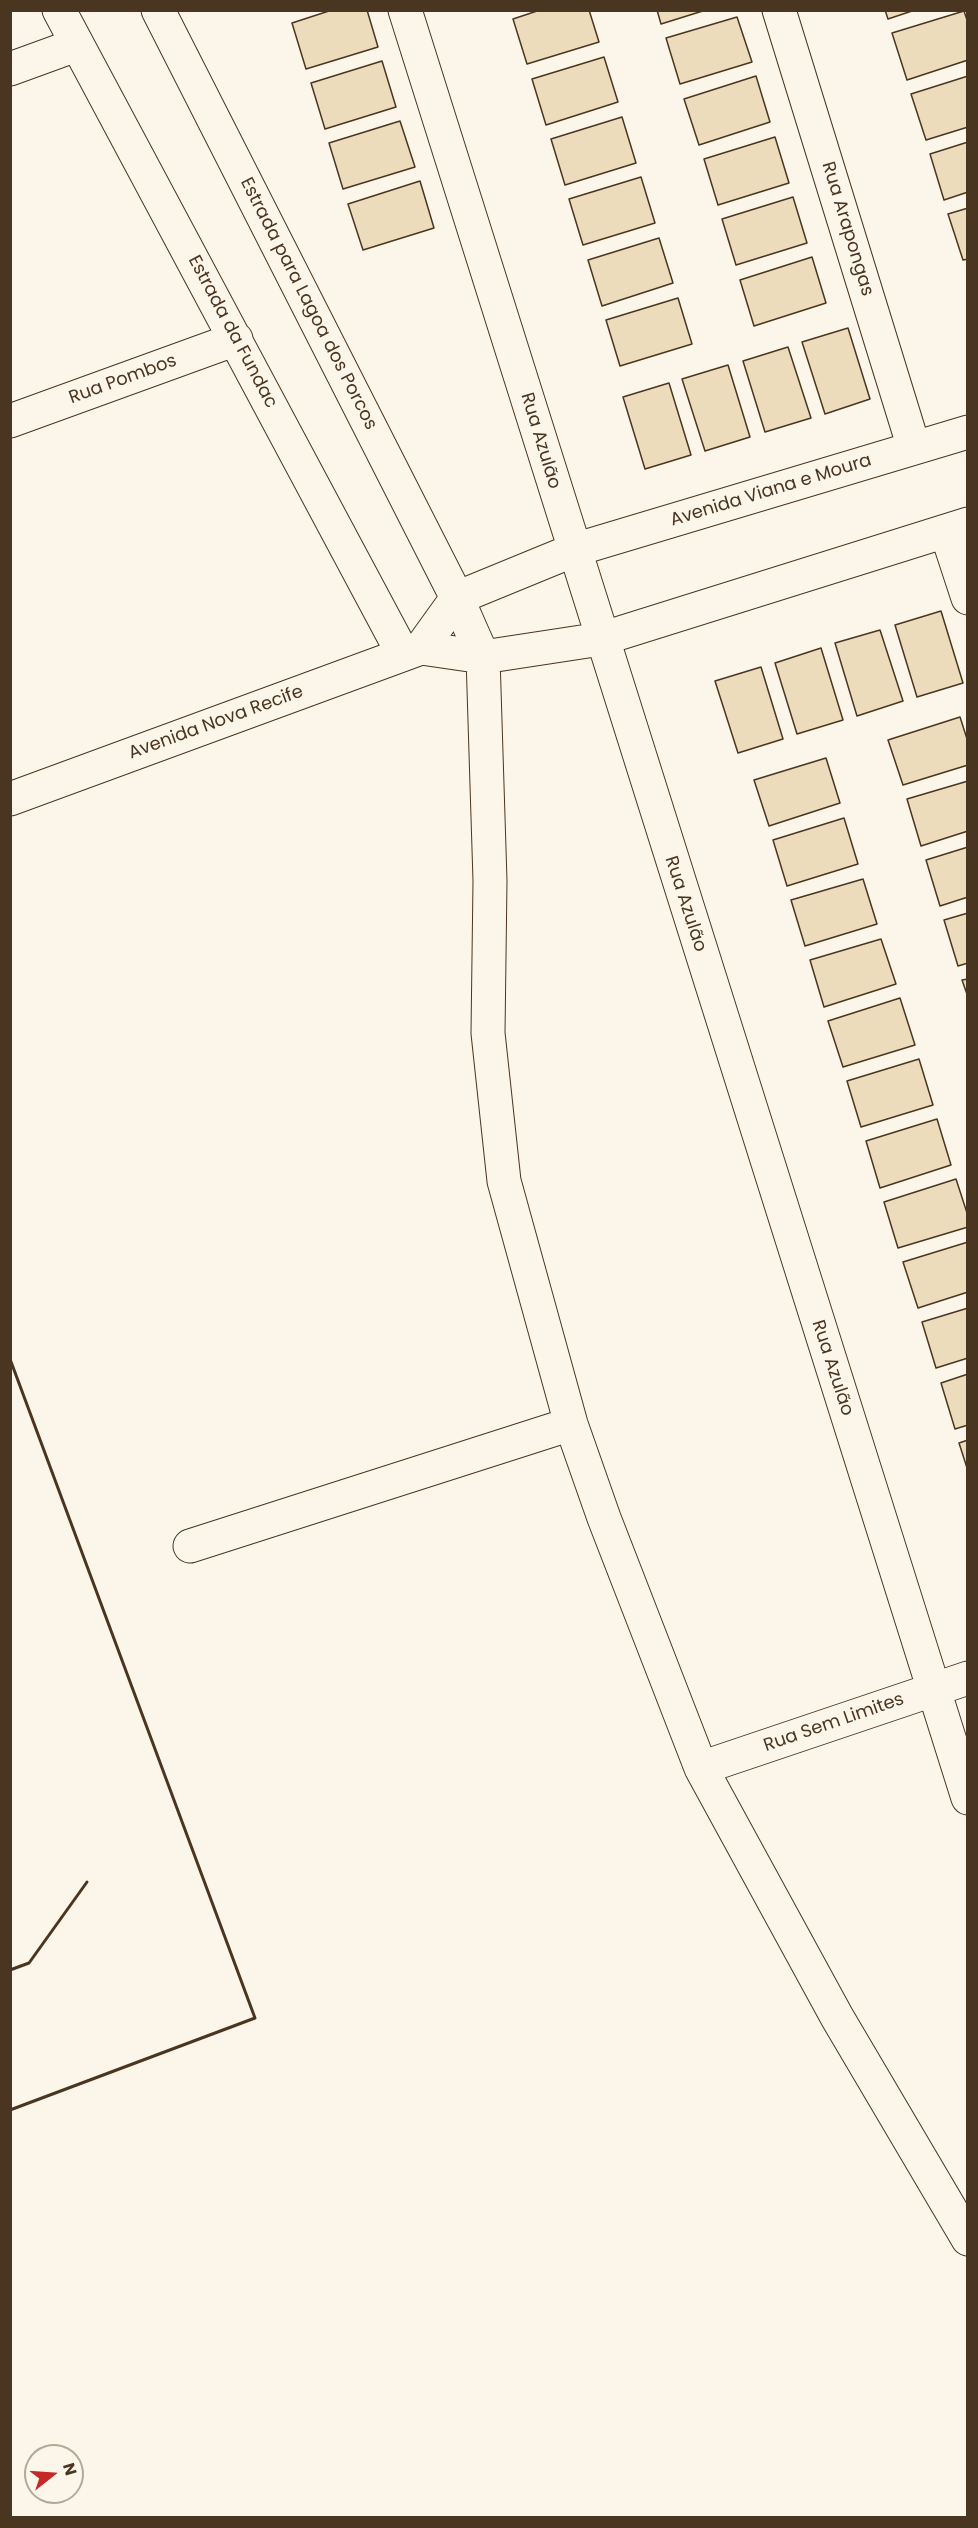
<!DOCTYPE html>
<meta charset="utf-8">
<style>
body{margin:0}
#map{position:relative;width:978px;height:2528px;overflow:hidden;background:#fbf6e9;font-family:Poppins,sans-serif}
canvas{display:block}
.frame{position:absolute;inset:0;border:12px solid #4a3520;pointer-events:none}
.north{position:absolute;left:24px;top:2444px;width:60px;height:60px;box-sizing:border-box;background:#fbf6e9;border:2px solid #b4a999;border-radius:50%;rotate:73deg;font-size:16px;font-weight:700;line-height:24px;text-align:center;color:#4a3520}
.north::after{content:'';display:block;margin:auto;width:21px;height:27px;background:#c62828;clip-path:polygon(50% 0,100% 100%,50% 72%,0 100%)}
</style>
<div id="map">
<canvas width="978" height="2528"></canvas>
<div class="frame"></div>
<div class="north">N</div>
</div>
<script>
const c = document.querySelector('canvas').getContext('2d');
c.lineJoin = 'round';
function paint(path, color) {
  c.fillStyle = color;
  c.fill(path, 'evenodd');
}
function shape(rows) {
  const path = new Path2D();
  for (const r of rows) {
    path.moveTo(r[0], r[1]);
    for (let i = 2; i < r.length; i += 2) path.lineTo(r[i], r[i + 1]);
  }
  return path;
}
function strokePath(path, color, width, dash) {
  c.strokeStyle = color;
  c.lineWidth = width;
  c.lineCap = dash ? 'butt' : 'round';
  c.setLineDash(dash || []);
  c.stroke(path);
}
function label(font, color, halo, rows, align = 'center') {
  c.font = font + ' Poppins,sans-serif';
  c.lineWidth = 4.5;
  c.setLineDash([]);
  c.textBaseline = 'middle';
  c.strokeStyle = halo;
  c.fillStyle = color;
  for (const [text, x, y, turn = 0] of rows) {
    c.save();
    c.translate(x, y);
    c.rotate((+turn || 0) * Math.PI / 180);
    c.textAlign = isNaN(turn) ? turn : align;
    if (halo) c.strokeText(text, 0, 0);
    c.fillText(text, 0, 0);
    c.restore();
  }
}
const building = shape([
 [332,10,367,10,378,47,306,69,292,23,332,10],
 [540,10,589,10,599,42,527,64,513,19,540,10],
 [657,10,706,10,661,24,657,10],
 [885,10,915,10,888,19,885,10],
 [964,11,968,23,968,60,907,80,892,33,964,11],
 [737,17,752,62,680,84,666,38,737,17],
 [604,57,618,102,546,125,532,79,604,57],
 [382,61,396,107,325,129,311,83,382,61],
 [756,76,770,122,699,145,684,99,756,76],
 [968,76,968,127,926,140,911,94,968,76],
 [622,117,636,163,565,185,551,139,622,117],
 [400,121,415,167,343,189,329,143,400,121],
 [775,137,789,183,718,205,704,159,775,137],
 [968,142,968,192,944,200,930,154,968,142],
 [641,177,655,223,583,245,569,199,641,177],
 [420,181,434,228,363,250,348,204,420,181],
 [793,197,807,243,736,265,722,219,793,197],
 [968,208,968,259,963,260,948,214,968,208],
 [659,238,673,283,602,306,588,260,659,238],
 [812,257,826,303,754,326,740,280,812,257],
 [678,298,692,344,620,366,606,320,678,298],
 [848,328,870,399,825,414,802,342,848,328],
 [788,347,811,418,765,432,743,361,788,347],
 [728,365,750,437,705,451,682,379,728,365],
 [669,383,691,455,645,469,623,397,669,383],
 [941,611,963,683,917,697,895,625,941,611],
 [880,630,903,701,857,716,835,643,880,630],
 [821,648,843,720,797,734,775,663,821,648],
 [761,667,783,739,738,753,715,681,761,667],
 [960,717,968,742,968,765,903,785,888,740,960,717],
 [826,758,840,803,769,826,754,780,826,758],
 [968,781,968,831,921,846,907,799,968,781],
 [844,818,858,864,787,886,773,840,844,818],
 [968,847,968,897,940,906,926,860,968,847],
 [863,879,877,924,805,946,791,900,863,879],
 [968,913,968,963,958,966,944,920,968,913],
 [881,939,896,984,824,1007,810,960,881,939],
 [968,979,968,997,962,980,968,979],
 [900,998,915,1045,843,1067,828,1021,900,998],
 [919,1059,933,1105,861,1127,847,1081,919,1059],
 [937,1119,951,1165,880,1188,866,1141,937,1119],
 [956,1179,968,1216,968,1227,898,1248,884,1202,956,1179],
 [968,1242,968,1292,918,1308,903,1262,968,1242],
 [968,1308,968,1358,936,1368,922,1322,968,1308],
 [968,1374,968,1425,955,1429,941,1383,968,1374],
 [968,1440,968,1471,959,1443,968,1440]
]);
const minor = shape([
 [59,10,403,654],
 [158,10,457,598,483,657,490,881,488,1033,504,1181,571,1424,604,1518,701,1768,837,2017,968,2239],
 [405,10,968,1798],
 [779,10,914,448],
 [10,69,76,45],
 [10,421,236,339],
 [946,531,968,598],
 [421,648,457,598,574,550,968,432],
 [10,799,421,648,483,657,601,639,968,524],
 [190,1546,571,1424],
 [701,1768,968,1678]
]);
const wall = shape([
 [10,1359,255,2018,10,2110],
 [10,1970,29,1963,87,1882]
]);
const streetNames = [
 ["Rua Arapongas",847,229,73],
 ["Estrada para Lagoa dos Porcos",308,304,63],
 ["Estrada da Fundac",232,332,62],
 ["Rua Pombos",123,380,-20],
 ["Rua Azulão",540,441,73],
 ["Avenida Viana e Moura",771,491,-17],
 ["Avenida Nova Recife",216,723,-20],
 ["Rua Azulão",685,904,72],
 ["Rua Azulão",832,1368,72],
 ["Rua Sem Limites",834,1723,-19]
];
paint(building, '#ecdcbc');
strokePath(building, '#4a3520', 1.5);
strokePath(minor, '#4a3520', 35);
strokePath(minor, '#fbf6e9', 33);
strokePath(wall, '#4a3520', 3);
label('18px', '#4a3520', '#fbf6e9', streetNames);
</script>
